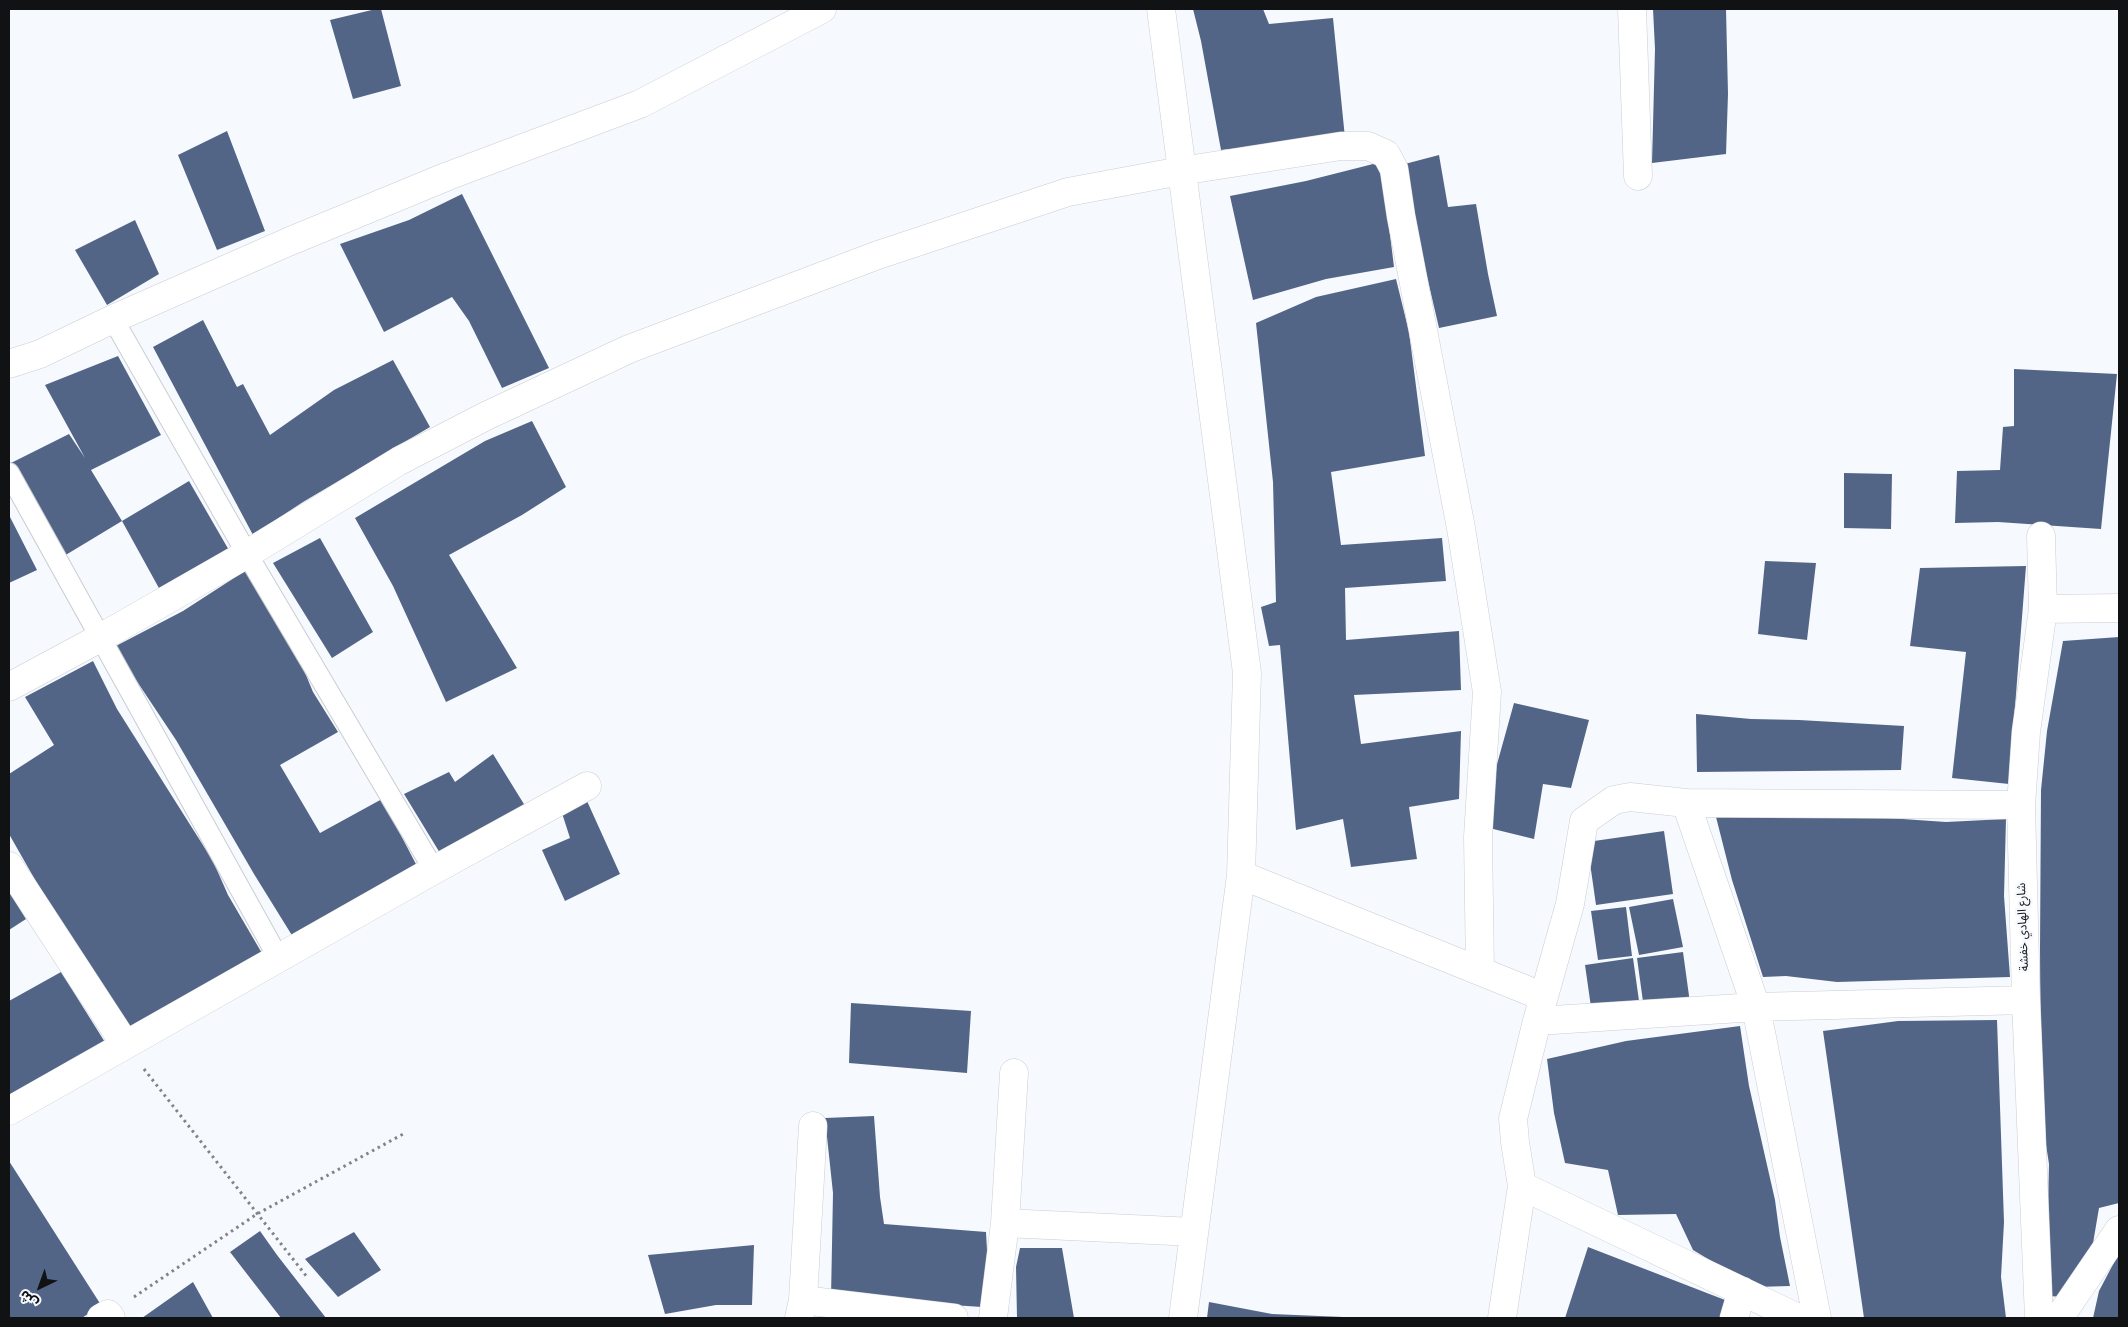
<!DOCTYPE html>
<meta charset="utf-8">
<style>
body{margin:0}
#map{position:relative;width:2128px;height:1327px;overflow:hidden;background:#f6f9fe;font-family:Overpass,"Noto Sans Arabic",sans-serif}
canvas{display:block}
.frame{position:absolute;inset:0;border:10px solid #111214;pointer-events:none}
.north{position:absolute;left:15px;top:1262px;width:50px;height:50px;-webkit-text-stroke:4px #f6f9fe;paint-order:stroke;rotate:222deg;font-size:14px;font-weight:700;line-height:20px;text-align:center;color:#111214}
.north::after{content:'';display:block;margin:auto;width:18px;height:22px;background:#111214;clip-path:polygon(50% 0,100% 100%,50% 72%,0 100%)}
</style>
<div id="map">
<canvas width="2128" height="1327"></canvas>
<div class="frame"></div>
<div class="north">ش</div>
</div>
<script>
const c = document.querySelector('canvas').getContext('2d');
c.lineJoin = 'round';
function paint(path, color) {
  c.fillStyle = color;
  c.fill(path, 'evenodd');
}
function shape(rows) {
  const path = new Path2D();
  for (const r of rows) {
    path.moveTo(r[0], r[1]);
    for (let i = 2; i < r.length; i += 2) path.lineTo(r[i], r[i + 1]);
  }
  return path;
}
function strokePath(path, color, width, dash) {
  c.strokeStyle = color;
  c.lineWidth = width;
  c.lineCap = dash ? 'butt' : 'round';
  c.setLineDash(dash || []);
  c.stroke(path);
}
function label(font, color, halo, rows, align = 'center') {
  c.font = font + ' Overpass,"Noto Sans Arabic",sans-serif';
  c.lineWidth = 5;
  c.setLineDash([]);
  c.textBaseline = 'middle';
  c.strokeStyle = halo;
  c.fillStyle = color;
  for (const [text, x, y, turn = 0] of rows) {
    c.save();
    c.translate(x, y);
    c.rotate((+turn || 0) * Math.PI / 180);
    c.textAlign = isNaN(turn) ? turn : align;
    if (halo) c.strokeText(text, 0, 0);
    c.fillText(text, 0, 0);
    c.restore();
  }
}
const building = shape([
 [376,9,381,9,401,86,353,99,330,20],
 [1193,9,1263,9,1269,24,1333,18,1345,138,1221,150,1201,41],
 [1653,9,1726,9,1728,94,1726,154,1652,163,1655,49],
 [227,131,265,231,217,250,178,155],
 [1439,155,1448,207,1476,204,1488,274,1497,316,1439,328,1401,165],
 [1381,162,1394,267,1326,279,1253,300,1230,196,1306,181],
 [462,194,549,368,502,388,469,321,452,297,384,332,340,244,409,220],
 [135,220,159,274,107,305,75,250],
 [1396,279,1409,332,1425,456,1331,472,1341,545,1442,538,1446,581,1345,588,1346,640,1459,631,1461,690,1354,695,1361,744,1461,731,1459,799,1409,807,1417,859,1351,867,1343,819,1296,830,1280,645,1269,646,1261,607,1276,602,1273,482,1256,323,1316,297],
 [203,320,237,387,243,384,270,435,334,390,393,360,430,427,303,502,253,535,153,347],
 [118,356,161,435,91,470,122,521,64,556,9,464,69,434,85,458,45,385],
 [2014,369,2117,374,2101,529,1998,522,1955,523,1957,471,2000,470,2003,427,2014,426],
 [532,421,566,487,522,515,449,555,517,668,446,702,393,586,355,518,485,441],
 [1844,473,1892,474,1891,529,1844,528],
 [189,481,230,552,160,590,122,521],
 [9,515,37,570,9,583],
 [320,538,373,632,332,658,273,563],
 [1765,561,1816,563,1807,640,1758,634],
 [2026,566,2009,784,1952,778,1966,652,1910,646,1920,568],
 [248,569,301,663,313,692,338,732,280,765,320,833,382,799,418,868,293,937,254,874,176,740,114,647,183,611],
 [2119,637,2119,1203,2099,1208,2091,1255,2069,1297,2046,1296,2049,1164,2041,1112,2040,948,2041,790,2047,731,2063,641],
 [93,661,117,709,213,861,228,895,263,955,129,1032,87,971,9,834,9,774,54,745,25,697],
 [1514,703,1589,720,1571,788,1543,784,1534,839,1485,827,1494,775],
 [1696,714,1751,719,1799,720,1904,726,1901,770,1697,772],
 [493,754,527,809,443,858,404,794,449,772,455,782],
 [587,801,620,874,565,901,542,850,570,838,561,810],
 [1716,817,1888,818,1946,822,2006,819,2004,896,2010,977,1837,982,1786,976,1763,977,1732,880],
 [1664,831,1673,894,1596,905,1587,842],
 [9,892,26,919,9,930],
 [1673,899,1683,947,1639,955,1629,907],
 [1626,907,1632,956,1598,960,1591,911],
 [1683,952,1690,1003,1644,1009,1637,958],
 [1633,958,1640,1008,1592,1014,1585,965],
 [61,972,108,1047,9,1099,9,1001],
 [851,1003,971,1011,967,1073,849,1063],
 [1997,1020,2004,1222,2001,1277,2006,1318,1864,1318,1823,1031,1898,1021],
 [1740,1026,1749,1086,1775,1200,1780,1237,1790,1286,1755,1287,1693,1250,1676,1214,1618,1215,1608,1170,1565,1163,1554,1113,1547,1059,1626,1041],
 [874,1116,880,1197,884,1224,986,1232,988,1269,982,1307,831,1297,833,1193,825,1118],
 [9,1161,101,1305,82,1318,9,1318],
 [260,1231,277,1255,326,1318,281,1318,230,1252],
 [354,1232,381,1270,338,1297,305,1259],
 [754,1245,752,1305,716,1305,665,1314,648,1255],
 [1588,1247,1725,1300,1720,1318,1565,1318],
 [1020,1248,1062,1248,1074,1318,1017,1318,1016,1267],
 [2119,1253,2119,1318,2093,1318,2099,1291],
 [193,1282,213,1318,142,1318],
 [1209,1302,1272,1314,1343,1317,1343,1318,1207,1318]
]);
const path = shape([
 [144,1069,307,1277],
 [134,1297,257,1214,405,1133]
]);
const service = shape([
 [113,319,247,554,434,870],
 [9,473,279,959]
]);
const minor = shape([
 [1161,9,1247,673,1241,875,1183,1318],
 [1632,9,1638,176],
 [9,364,40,354,113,319,288,242,448,176,640,104,822,9],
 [2043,609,2119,608],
 [9,687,100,638,247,554,399,461,486,416,629,349,878,255,1068,192,1181,171,1341,146,1368,146,1386,154,1394,169,1401,216,1461,528,1487,692,1478,837,1480,971],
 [9,866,125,1044],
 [1241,875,1544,997],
 [1537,1021,1756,1007,2026,1000],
 [9,1111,434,870,587,786],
 [1522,1186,1798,1318],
 [1005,1223,1014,1073],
 [803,1300,954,1318],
 [101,1318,108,1314,111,1318],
 [799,1318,803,1300,813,1126],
 [993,1318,1005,1223,1194,1232],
 [1502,1318,1522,1186,1515,1142,1513,1119,1537,1021,1570,904,1584,821,1614,800,1630,797,1686,803],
 [1734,1318,1742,1291],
 [1817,1318,1756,1007,1686,803,2021,805],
 [2039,1318,2026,1000,2021,805,2026,732,2043,609,2041,536],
 [2059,1318,2119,1230]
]);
const streetNames = [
 ["شارع الهادي خفشة",2024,927,-92]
];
paint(building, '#536587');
strokePath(service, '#cacdd2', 22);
strokePath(minor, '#cacdd2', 29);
strokePath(path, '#818387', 3, [2.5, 4]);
strokePath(service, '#fff', 20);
strokePath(minor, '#fff', 28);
label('12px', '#111214', '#f6f9fe', streetNames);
</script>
